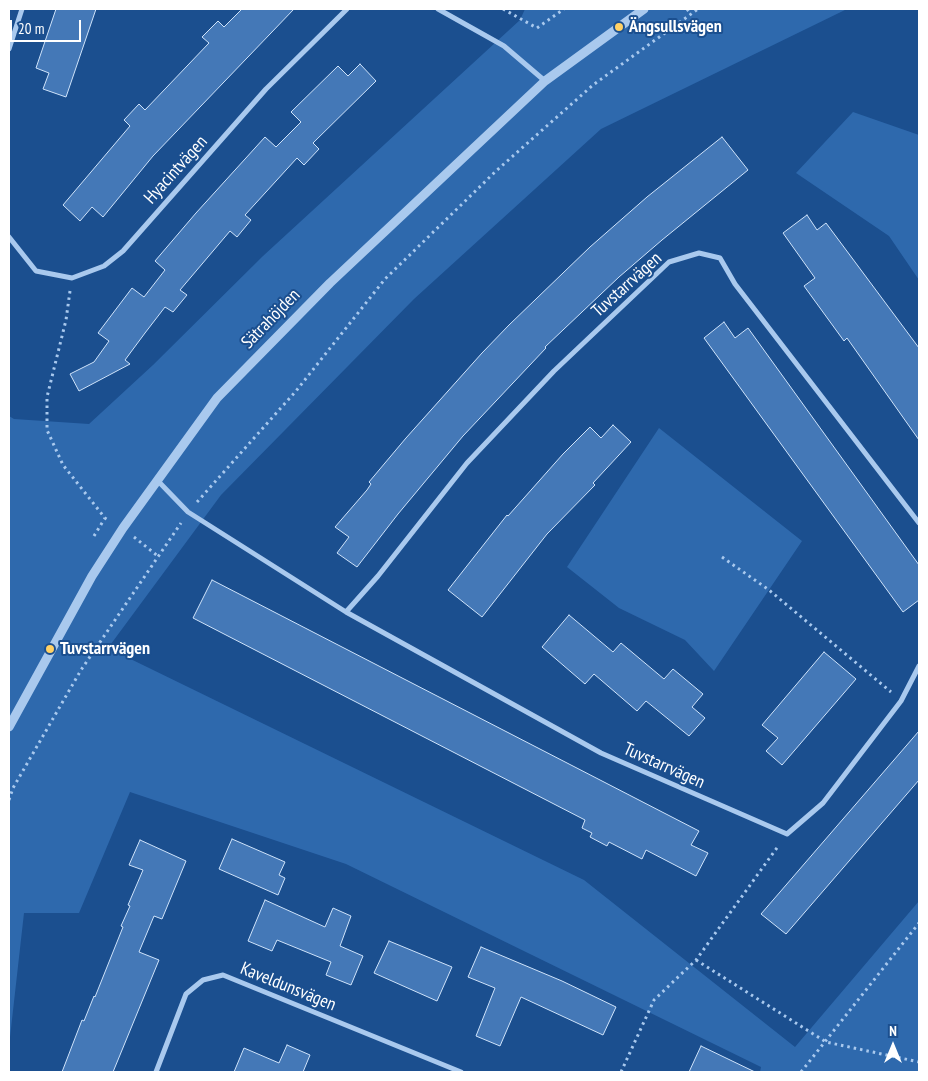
<!DOCTYPE html>
<meta charset="utf-8">
<style>
body{margin:0}
#map{position:relative;width:928px;height:1081px;overflow:hidden;background:#1b4f8f;font-family:"PT Sans Narrow",sans-serif}
canvas{display:block}
.frame{position:absolute;inset:0;border:10px solid #fff;pointer-events:none}
.north{position:absolute;left:868px;top:1021px;width:50px;height:50px;-webkit-text-stroke:4px #1b4f8f;paint-order:stroke;rotate:0deg;font-size:14px;font-weight:700;line-height:20px;text-align:center;color:#fff}
.north::after{content:'';display:block;margin:auto;width:18px;height:22px;background:#fff;clip-path:polygon(50% 0,100% 100%,50% 72%,0 100%)}
.scale{position:absolute;left:10px;top:20px;width:71px;height:22px;box-sizing:border-box;border:2px solid #fff;border-top:0;padding-left:6px;font-size:15px;line-height:18px;white-space:nowrap;color:#fff;-webkit-text-stroke:4px #1b4f8f;paint-order:stroke}
</style>
<div id="map">
<canvas width="928" height="1081"></canvas>
<div class="frame"></div>
<div class="north">N</div>
<div class="scale">20 m</div>
</div>
<script>
const c = document.querySelector('canvas').getContext('2d');
c.lineJoin = 'round';
function paint(path, color) {
  c.fillStyle = color;
  c.fill(path, 'evenodd');
}
function shape(rows) {
  const path = new Path2D();
  for (const r of rows) {
    path.moveTo(r[0], r[1]);
    for (let i = 2; i < r.length; i += 2) path.lineTo(r[i], r[i + 1]);
  }
  return path;
}
function strokePath(path, color, width, dash) {
  c.strokeStyle = color;
  c.lineWidth = width;
  c.lineCap = dash ? 'butt' : 'round';
  c.setLineDash(dash || []);
  c.stroke(path);
}
function label(font, color, halo, rows, align = 'center') {
  c.font = font + ' "PT Sans Narrow",sans-serif';
  c.lineWidth = 4;
  c.setLineDash([]);
  c.textBaseline = 'middle';
  c.strokeStyle = halo;
  c.fillStyle = color;
  for (const [text, x, y, turn = 0] of rows) {
    c.save();
    c.translate(x, y);
    c.rotate((+turn || 0) * Math.PI / 180);
    c.textAlign = isNaN(turn) ? turn : align;
    if (halo) c.strokeText(text, 0, 0);
    c.fillText(text, 0, 0);
    c.restore();
  }
}
const green = shape([
 [525,9,847,9,601,129,414,299,221,495,108,648,584,880,795,1047,919,901,919,1072,760,1072,761,1067,346,864,130,792,79,913,24,913,9,1046,9,416,14,419,89,424,153,365,263,256,520,20],
 [853,112,919,135,919,280,889,236,796,173],
 [659,428,802,541,714,671,685,640,619,608,567,567]
]);
const building = shape([
 [56,9,96,9,66,97,43,89,49,73,36,68,56,9],
 [242,9,294,9,153,156,103,217,92,207,80,221,63,205,130,126,124,120,139,104,145,110,209,43,202,37,218,21,224,27,242,9],
 [360,64,376,81,313,143,319,149,304,165,297,158,245,215,251,220,237,237,230,231,180,290,187,295,173,312,165,307,145,333,125,360,130,364,79,391,70,374,94,362,109,341,98,333,132,288,144,297,165,270,155,261,196,213,265,137,276,147,301,122,291,112,338,66,348,76,360,64],
 [722,137,748,170,662,240,619,277,545,347,546,348,463,436,398,514,357,567,337,553,349,537,335,527,367,490,371,484,369,482,406,438,482,353,509,325,590,247,647,197,722,137],
 [807,215,817,230,826,223,919,348,919,440,847,338,844,341,804,286,815,278,783,233,807,215],
 [724,322,735,338,748,328,919,565,919,600,903,612,704,338,724,322],
 [613,425,631,442,593,483,595,485,547,534,482,617,448,590,507,515,508,516,563,454,590,427,601,438,613,425],
 [212,580,699,831,691,845,708,853,696,876,646,850,642,859,609,842,607,846,590,837,592,833,582,828,585,820,193,618,212,580],
 [569,615,613,652,621,643,664,679,673,669,703,694,692,707,705,718,689,736,646,701,637,711,594,674,585,684,542,647,569,615],
 [824,652,856,679,782,765,766,751,778,738,762,725,824,652],
 [919,731,919,780,786,934,761,914,919,731],
 [232,839,285,862,279,875,285,878,278,895,219,869,232,839],
 [140,840,186,861,162,919,154,916,139,952,159,960,113,1072,62,1072,82,1020,84,1021,94,996,95,997,123,927,121,926,130,906,128,905,143,870,129,865,140,840],
 [265,900,325,927,333,908,351,916,340,946,363,956,351,985,326,975,331,962,277,940,272,951,248,941,265,900],
 [389,941,452,967,437,1001,374,973,389,941],
 [481,947,562,981,616,1007,603,1035,521,997,500,1046,476,1036,495,988,468,977,481,947],
 [287,1045,310,1055,303,1072,234,1072,244,1048,279,1063,287,1045],
 [701,1046,755,1072,689,1072,701,1046]
]);
const path = shape([
 [503,9,537,28,564,9],
 [687,9,691,14],
 [70,291,66,320,47,397,47,430,63,465,105,518,110,521],
 [197,502,296,391,385,279,496,171,593,85,698,9],
 [94,536,105,518],
 [134,537,159,557],
 [722,557,769,590,891,692],
 [9,800,13,788,81,670,181,523],
 [696,960,826,1042,919,1062],
 [621,1072,654,1000,696,960,779,845],
 [801,1072,919,923]
]);
const minor = shape([
 [438,9,504,46,545,81],
 [9,49,22,9],
 [9,237,36,271,72,278,104,266,123,251,266,89,347,9],
 [158,481,188,512,346,612,601,753,787,834,823,803,901,701,919,666],
 [346,612,378,576,467,463,554,371,669,262,699,253,720,258,735,284,919,523],
 [156,1072,186,994,203,980,223,975,461,1072]
]);
const tertiary = shape([
 [9,727,92,576,123,528,217,398,330,283,545,81,644,9]
]);
const markers = [
 [619,27,5,"#ffd166"],
 [50,649,5,"#ffd166"]
];
const poiNames = [
 ["Ängsullsvägen",629,27],
 ["Tuvstarrvägen",60,649]
];
const streetNames = [
 ["Hyacintvägen",176,170,-48],
 ["Tuvstarrvägen",627,285,-42],
 ["Sätrahöjden",271,319,-46],
 ["Tuvstarrvägen",664,766,24],
 ["Kaveldunsvägen",288,987,22]
];
paint(green, '#2e69ad');
paint(building, '#4478b7');
strokePath(building, '#cfe3fa', 1);
strokePath(path, '#a9c9ee', 3, [2.5, 4]);
strokePath(minor, '#a9c9ee', 5);
strokePath(tertiary, '#a9c9ee', 9);
for (const [x, y, r, color] of markers) {
  const dot = new Path2D();
  dot.arc(x, y, r, 0, 2 * Math.PI);
  c.fillStyle = color;
  c.fill(dot);
  strokePath(dot, '#1b4f8f', 2);
}
label('bold 18px', '#fff', '#1b4f8f', poiNames, 'left');
label('18px', '#fff', '#1b4f8f', streetNames);
</script>
